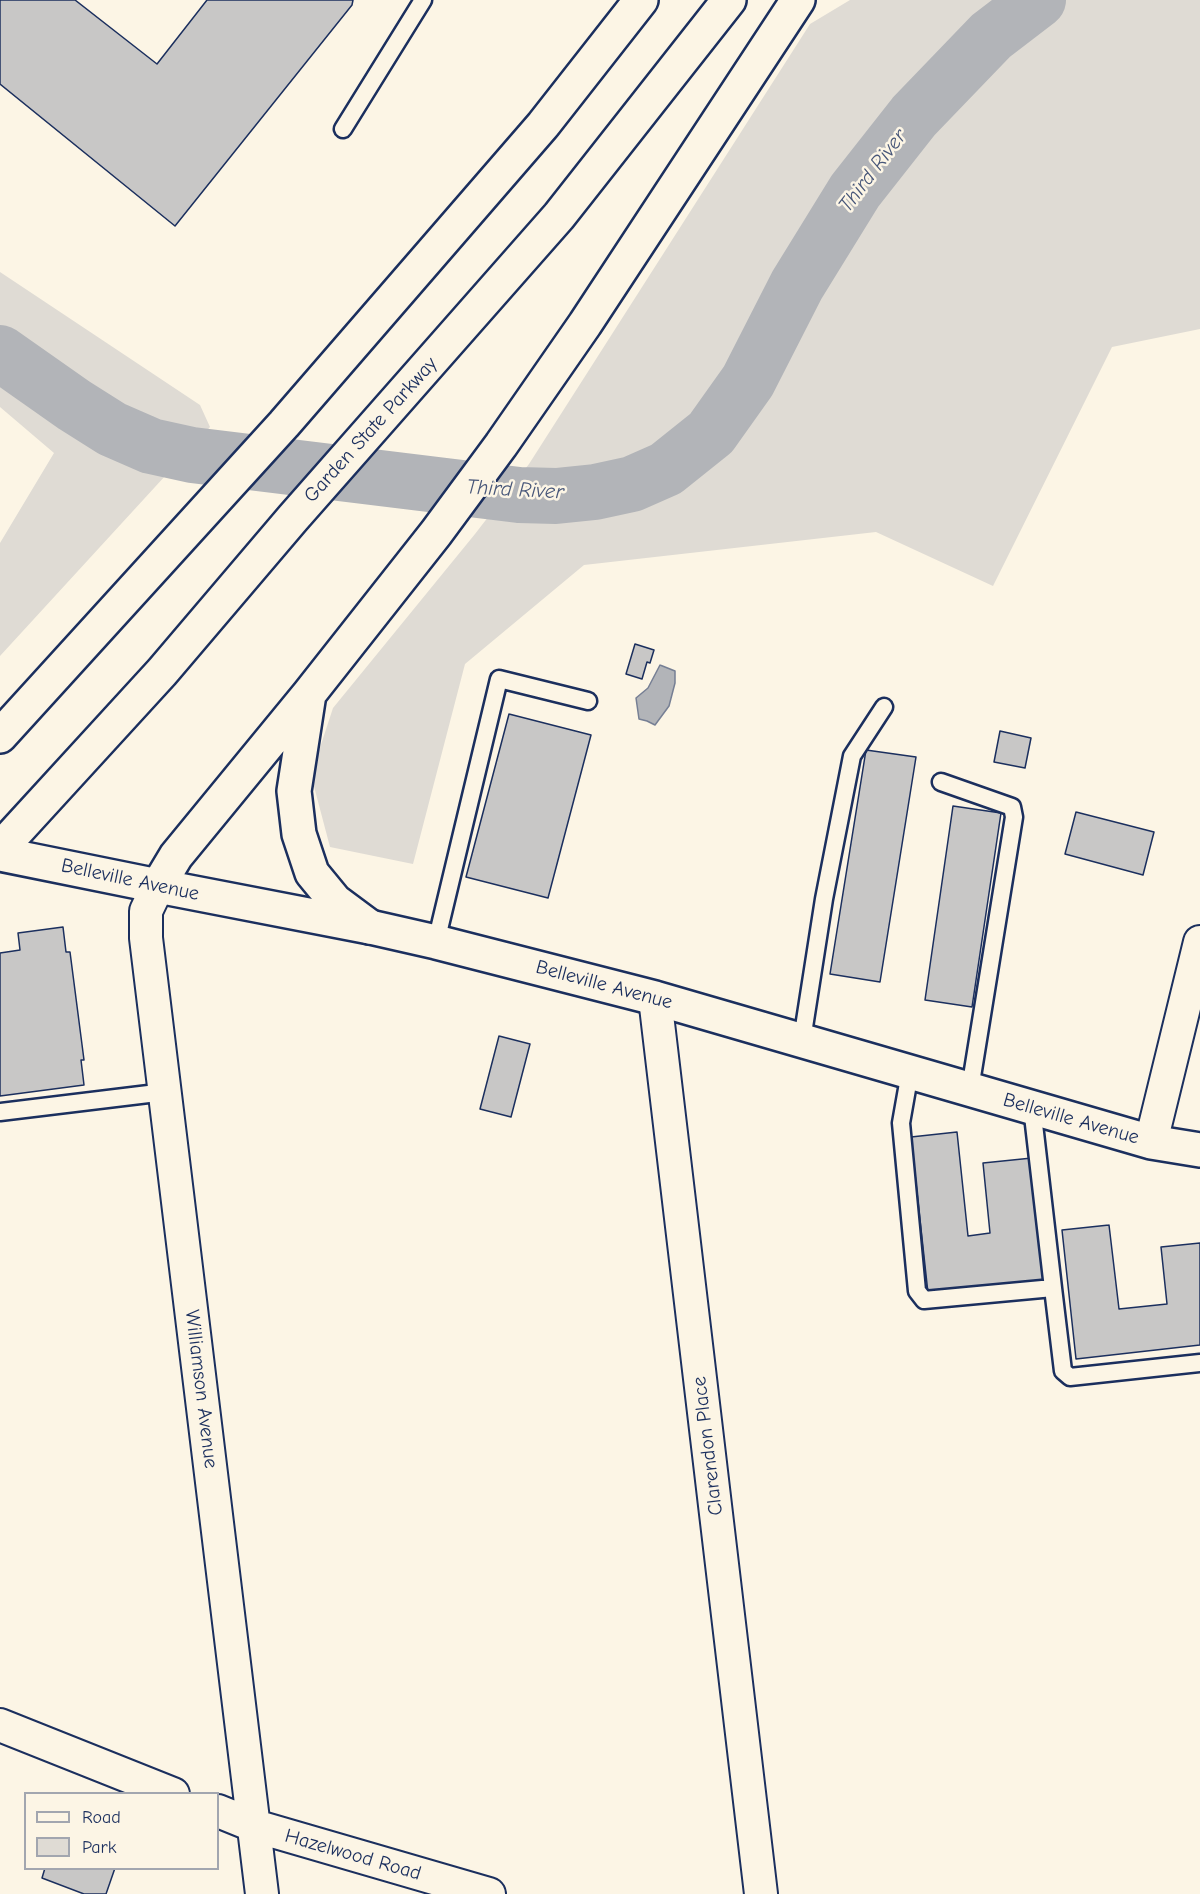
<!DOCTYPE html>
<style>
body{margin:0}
#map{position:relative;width:1200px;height:1894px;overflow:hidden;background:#fcf5e5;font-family:"Comic Neue",sans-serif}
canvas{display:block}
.legend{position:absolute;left:24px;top:1792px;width:195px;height:78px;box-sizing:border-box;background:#fcf5e5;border:2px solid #a2a6af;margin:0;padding:8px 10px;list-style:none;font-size:18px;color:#1b2f5e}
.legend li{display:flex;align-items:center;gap:12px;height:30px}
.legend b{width:30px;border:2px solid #a2a6af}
</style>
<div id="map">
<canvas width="1200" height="1894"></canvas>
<ul class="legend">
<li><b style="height:8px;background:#fcf5e5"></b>Road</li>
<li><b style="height:16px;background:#dfdbd4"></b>Park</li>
</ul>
</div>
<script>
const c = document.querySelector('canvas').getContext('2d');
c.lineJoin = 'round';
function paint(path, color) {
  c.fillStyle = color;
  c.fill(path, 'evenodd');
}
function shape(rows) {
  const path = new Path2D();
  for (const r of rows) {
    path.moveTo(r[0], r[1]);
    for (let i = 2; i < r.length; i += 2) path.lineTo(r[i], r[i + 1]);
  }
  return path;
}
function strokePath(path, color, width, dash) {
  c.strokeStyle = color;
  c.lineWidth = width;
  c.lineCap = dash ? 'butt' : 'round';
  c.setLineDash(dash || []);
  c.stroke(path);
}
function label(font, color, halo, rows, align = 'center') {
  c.font = font + ' "Comic Neue",sans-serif';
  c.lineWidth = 5;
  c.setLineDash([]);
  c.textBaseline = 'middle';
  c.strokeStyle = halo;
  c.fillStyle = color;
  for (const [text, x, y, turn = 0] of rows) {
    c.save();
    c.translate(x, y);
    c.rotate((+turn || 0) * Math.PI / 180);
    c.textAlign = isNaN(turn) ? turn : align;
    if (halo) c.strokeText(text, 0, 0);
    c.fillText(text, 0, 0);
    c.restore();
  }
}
const green = shape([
 [850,0,1200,0,1200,329,1112,347,993,586,876,532,584,565,465,664,413,864,330,847,311,775,333,708,475,534,529,464,810,24],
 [0,272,200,405,210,427,0,656,0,543,54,453,0,407]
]);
const water = shape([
 [660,665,675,671,675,683,669,706,655,725,647,721,639,719,636,698,648,688,660,665]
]);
const river = shape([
 [0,353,74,405,112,429,151,446,192,455,519,495,556,496,595,492,632,484,666,469,711,433,748,381,797,285,855,191,914,116,991,36,1038,0]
]);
const building = shape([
 [0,0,75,0,157,64,207,0,353,0,352,5,175,226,0,84,0,0],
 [635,644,654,650,650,663,647,662,642,679,626,674,635,644],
 [509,714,591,735,548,898,466,877,509,714],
 [1000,731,1031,738,1025,768,994,762,1000,731],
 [866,750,916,757,880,982,830,974,866,750],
 [953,806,1001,813,972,1007,925,1000,953,806],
 [1076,812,1154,832,1143,875,1065,854,1076,812],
 [63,927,66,952,70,952,84,1060,81,1060,84,1085,0,1096,0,953,20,950,18,933,63,927],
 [499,1036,530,1044,511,1117,480,1109,499,1036],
 [957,1132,968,1236,990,1233,983,1163,1032,1158,1045,1281,928,1293,911,1137,957,1132],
 [1109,1225,1119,1309,1167,1304,1161,1247,1200,1243,1200,1345,1076,1359,1062,1230,1109,1225],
 [45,1868,115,1868,106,1894,84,1894,42,1878,45,1868]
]);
const service = shape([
 [343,129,423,0],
 [941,782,1012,807,1014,817,970,1089],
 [436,942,499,679,588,701],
 [802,1040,824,899,852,756,884,707],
 [910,1072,901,1123,917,1291,924,1300,1053,1288,1032,1107],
 [0,1112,165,1092],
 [1053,1288,1063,1371,1070,1377,1200,1363]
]);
const minor = shape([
 [158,886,146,911,146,938,262,1894],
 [655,998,761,1894],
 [1151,1142,1200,942],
 [0,1725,173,1794],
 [218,1811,255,1826,489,1894]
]);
const secondary = shape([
 [0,854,158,886,370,927,436,942,655,998,1151,1142,1200,1150]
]);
const motorway = shape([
 [309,694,294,791,299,834,312,873,335,901,370,927],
 [0,736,284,424,543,125,641,0],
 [0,849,162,672,293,518,559,216,729,0],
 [158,886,176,856,309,694,436,533,501,445,585,324,798,0]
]);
const streetNames = [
 ["Garden State Parkway",371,430,-48],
 ["Belleville Avenue",130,880,12],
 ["Belleville Avenue",604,985,15],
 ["Belleville Avenue",1071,1119,16],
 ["Williamson Avenue",201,1389,83],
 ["Clarendon Place",708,1446,-97],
 ["Hazelwood Road",353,1855,16]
];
const waterNames = [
 ["Third River",873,171,-53],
 ["Third River",515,490,3]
];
paint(green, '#dfdbd4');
paint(water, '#b2b4b8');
strokePath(water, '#767f94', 1.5);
strokePath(river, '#b2b4b8', 56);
paint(building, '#c8c7c6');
strokePath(building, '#1b2f5e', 1.5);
strokePath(service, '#1b2f5e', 21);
strokePath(minor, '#1b2f5e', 36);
strokePath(secondary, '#1b2f5e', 38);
strokePath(motorway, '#1b2f5e', 38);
strokePath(service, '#fcf5e5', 16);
strokePath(minor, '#fcf5e5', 32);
strokePath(secondary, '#fcf5e5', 33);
strokePath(motorway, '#fcf5e5', 33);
label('20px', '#1b2f5e', '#fcf5e5', streetNames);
label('italic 21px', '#485779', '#fcf5e5', waterNames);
</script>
